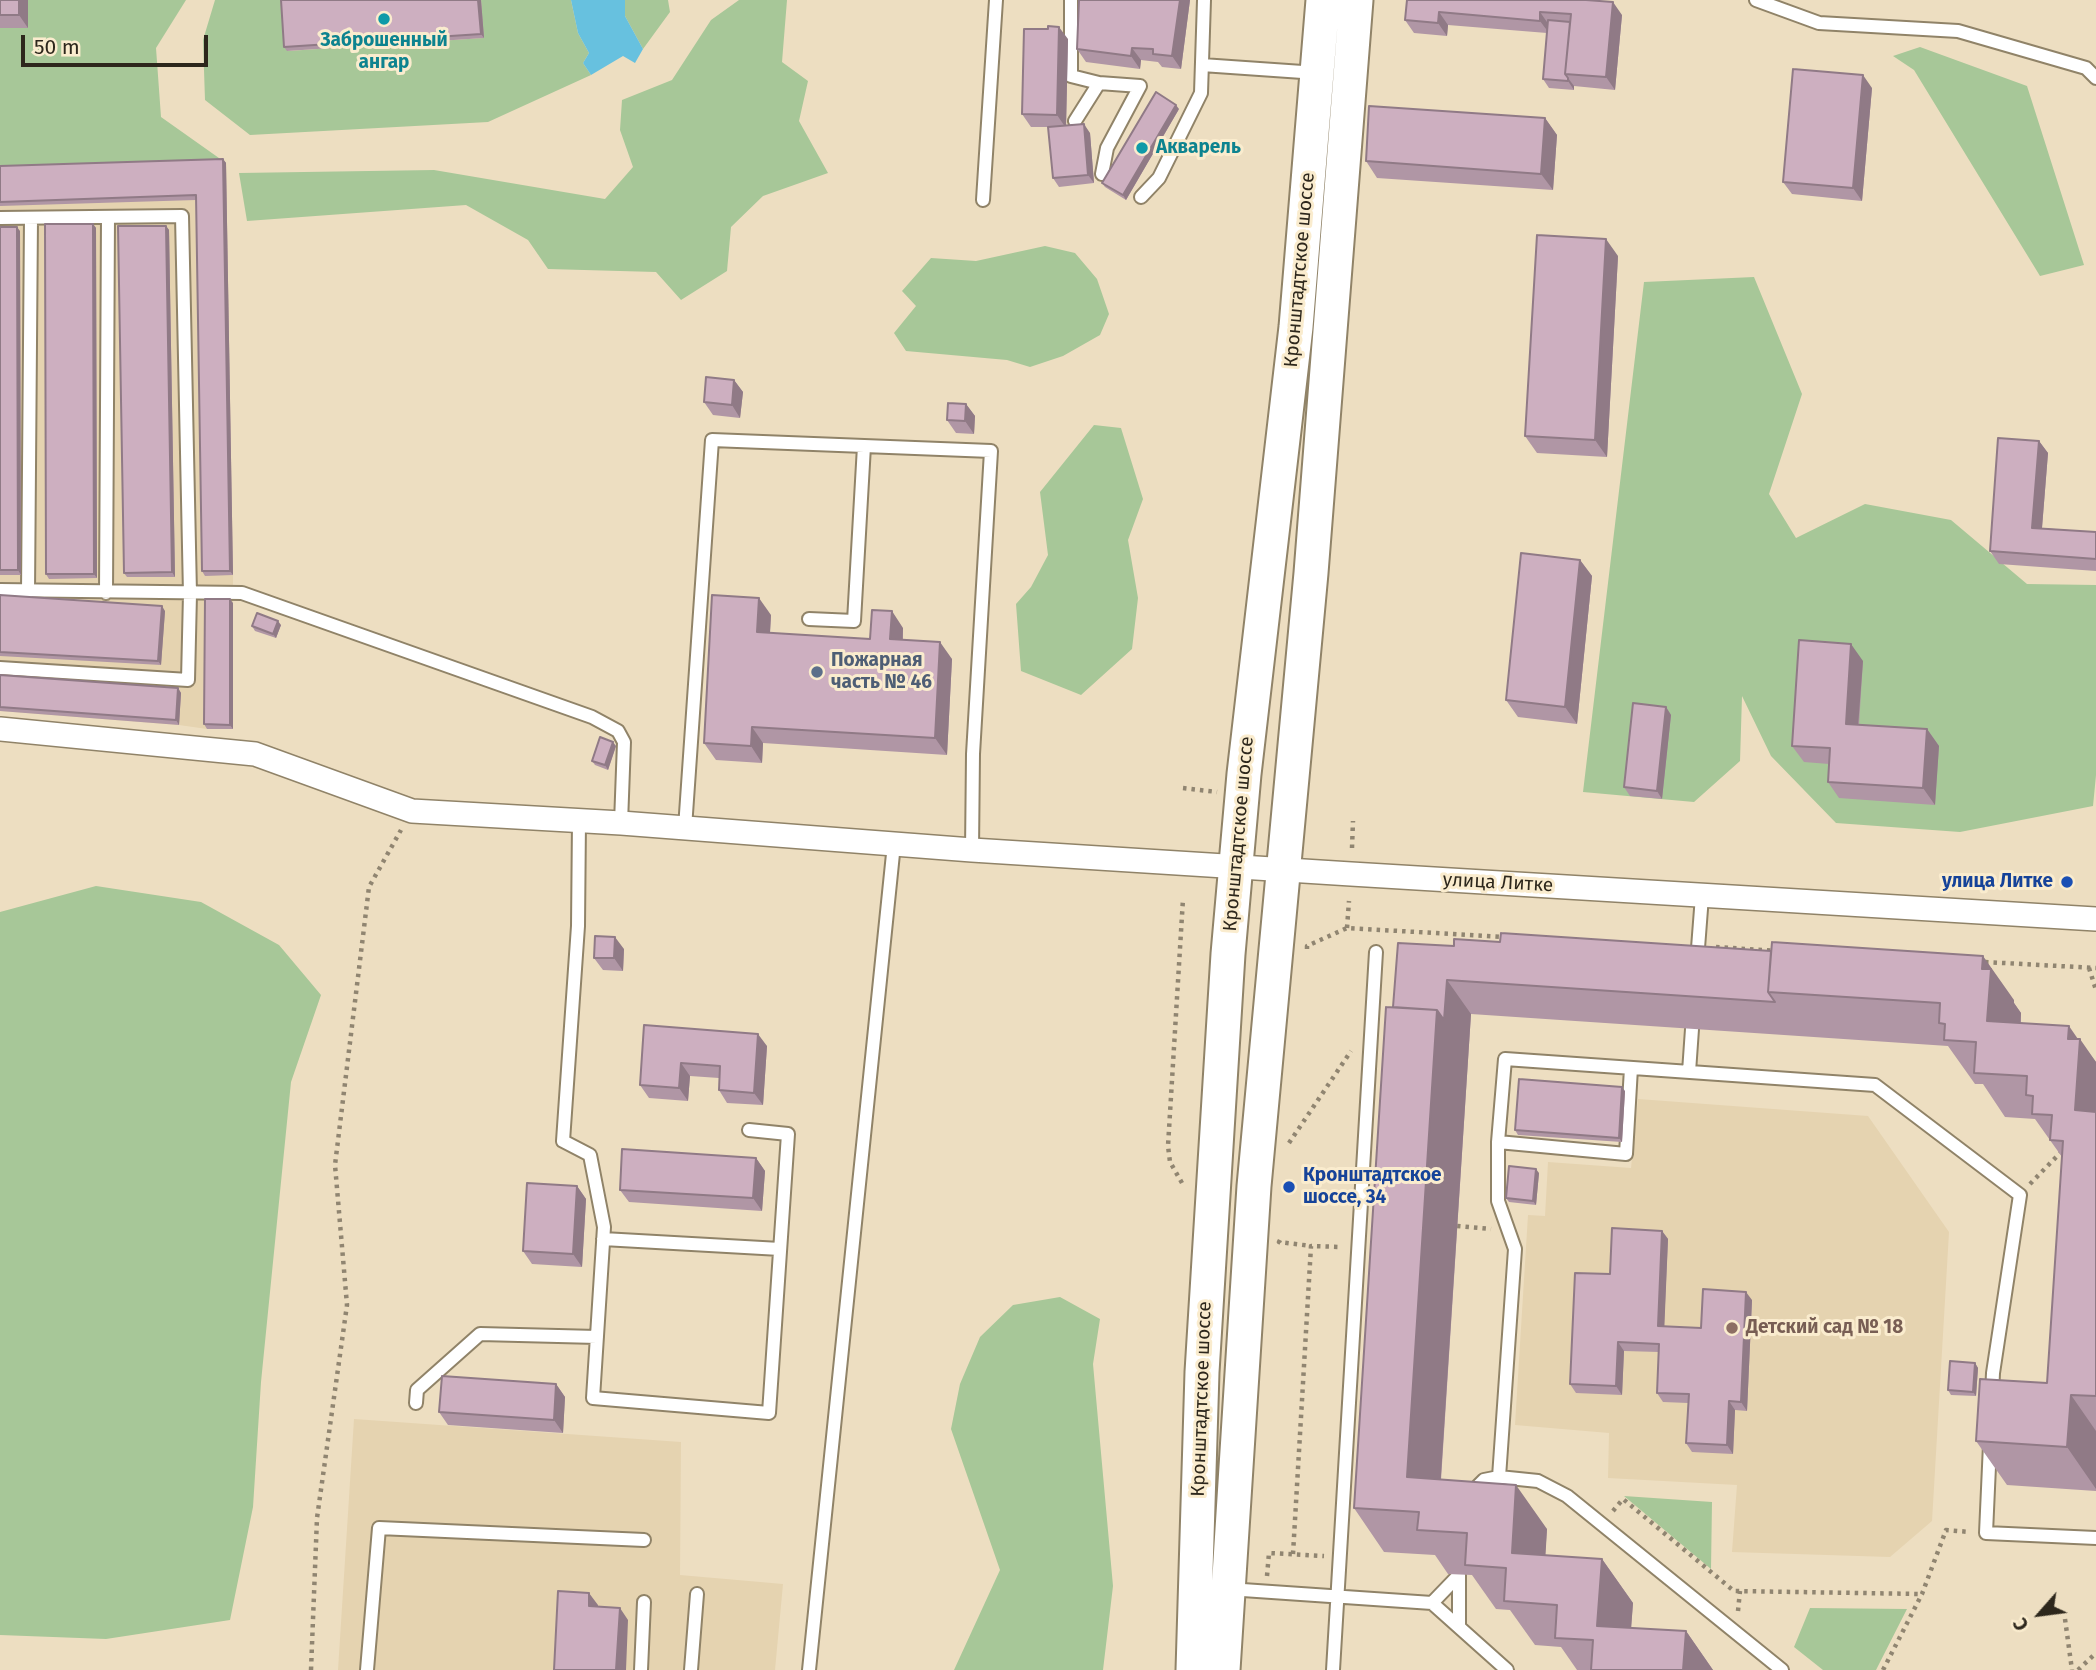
<!DOCTYPE html>
<meta charset="utf-8">
<style>
body{margin:0}
#map{position:relative;width:2096px;height:1670px;overflow:hidden;background:#eddec1;font-family:"Fira Sans",sans-serif}
canvas{display:block}
.north{position:absolute;left:2005px;top:1579px;width:70px;height:70px;-webkit-text-stroke:5px #faecce;paint-order:stroke;rotate:242deg;font-size:19px;font-weight:700;line-height:28px;text-align:center;color:#2d271c}
.north::after{content:'';display:block;margin:auto;width:24px;height:32px;background:#2d271c;clip-path:polygon(50% 0,100% 100%,50% 72%,0 100%)}
.scale{position:absolute;left:21px;top:35px;width:187px;height:32px;box-sizing:border-box;border:4px solid #2d271c;border-top:0;padding-left:9px;font-size:21px;line-height:24px;white-space:nowrap;color:#2d271c;-webkit-text-stroke:5px #faecce;paint-order:stroke}
</style>
<div id="map">
<canvas width="2096" height="1670"></canvas>
<div class="north">С</div>
<div class="scale">50 m</div>
</div>
<script>
const c = document.querySelector('canvas').getContext('2d');
c.lineJoin = 'round';
function paint(path, color) {
  c.fillStyle = color;
  c.fill(path, 'evenodd');
}
function shape(rows) {
  const path = new Path2D();
  for (const r of rows) {
    path.moveTo(r[0], r[1]);
    for (let i = 2; i < r.length; i += 2) path.lineTo(r[i], r[i + 1]);
  }
  return path;
}
function strokePath(path, color, width, dash) {
  c.strokeStyle = color;
  c.lineWidth = width;
  c.lineCap = dash ? 'butt' : 'round';
  c.setLineDash(dash || []);
  c.stroke(path);
}
function label(font, color, halo, rows, align = 'center') {
  c.font = font + ' "Fira Sans",sans-serif';
  c.lineWidth = 6;
  c.setLineDash([]);
  c.textBaseline = 'middle';
  c.strokeStyle = halo;
  c.fillStyle = color;
  for (const [text, x, y, turn = 0] of rows) {
    c.save();
    c.translate(x, y);
    c.rotate((+turn || 0) * Math.PI / 180);
    c.textAlign = isNaN(turn) ? turn : align;
    if (halo) c.strokeText(text, 0, 0);
    c.fillText(text, 0, 0);
    c.restore();
  }
}
const built = shape([
 [226,163,233,575,233,729,207,729,179,725,0,711,0,172],
 [1638,1099,1868,1116,1949,1232,1932,1521,1890,1557,1732,1552,1737,1485,1608,1478,1609,1433,1515,1425,1528,1215,1545,1216,1548,1162,1631,1168],
 [354,1419,681,1442,680,1575,783,1584,775,1670,338,1670]
]);
const green = shape([
 [0,0,186,0,156,48,161,117,226,163,0,172],
 [215,0,284,0,288,51,483,38,481,0,571,0,578,33,589,53,583,63,591,75,488,122,250,135,205,100,203,40],
 [625,0,668,0,670,12,643,49,625,16],
 [739,0,787,0,782,62,808,81,799,121,828,173,763,196,731,227,727,271,681,300,656,272,548,269,528,240,466,205,247,221,239,173,434,170,605,199,633,167,620,130,622,100,672,80,711,20],
 [1920,47,2027,86,2084,265,2040,276,1914,70,1893,56],
 [1045,246,1075,253,1097,279,1109,314,1100,335,1063,356,1030,367,1007,360,906,351,894,333,916,306,902,291,931,258,976,261],
 [1754,277,1802,394,1769,494,1796,538,1865,504,1951,520,2027,584,2096,585,2096,775,2093,806,1960,832,1836,823,1771,756,1742,696,1740,761,1694,802,1583,792,1644,282],
 [1094,425,1121,428,1143,499,1128,540,1138,598,1132,649,1081,695,1021,671,1016,604,1031,587,1048,555,1040,492],
 [96,886,201,902,279,945,321,995,291,1082,261,1382,253,1507,230,1620,106,1639,0,1635,0,912],
 [1060,1297,1100,1319,1093,1364,1113,1586,1103,1670,954,1670,1000,1570,951,1429,960,1384,980,1337,1013,1305],
 [1624,1496,1712,1502,1711,1569],
 [1810,1608,1907,1609,1876,1670,1823,1670,1794,1647]
]);
const water = shape([
 [571,0,625,0,625,16,643,49,635,63,623,56,591,75,583,63,589,53,578,33]
]);
const path = shape([
 [1183,788,1217,792],
 [1352,848,1353,821],
 [1347,928,1349,901],
 [1716,947,1777,951],
 [1307,949,1307,946,1347,928,1504,937],
 [1985,962,2096,968],
 [2089,968,2096,990],
 [1289,1143,1351,1051],
 [1182,1183,1170,1162,1168,1146,1183,899],
 [2030,1184,2063,1150],
 [1457,1226,1491,1229],
 [1280,1240,1279,1242,1311,1246],
 [1613,1511,1623,1499,1734,1591,1922,1594],
 [1293,1554,1311,1246,1341,1247],
 [1267,1576,1269,1553,1324,1556],
 [1738,1611,1740,1591],
 [2065,1619,2072,1670],
 [311,1670,317,1518,347,1305,335,1165,369,887,401,830],
 [1883,1670,1922,1594,1946,1530,1970,1532],
 [2078,1670,2096,1653]
]);
const service = shape([
 [1071,0,1071,76,1099,83,1075,121],
 [1756,0,1819,23,1958,31,2086,68,2096,78],
 [1202,65,1317,73],
 [1099,83,1140,86,1107,148,1102,174],
 [1141,197,1159,178,1201,93,1204,0],
 [983,200,996,0],
 [0,218,182,216,190,594,188,680,0,668],
 [0,590,242,593,592,717,618,731,624,742,621,823],
 [28,592,31,218],
 [106,593,108,217],
 [809,619,854,621,864,446],
 [579,821,578,926,563,1141,590,1155,604,1227,593,1398,769,1413,788,1134,749,1130],
 [685,828,712,440,991,451,973,754,972,850],
 [1697,961,1702,896],
 [1689,1072,1692,1029],
 [1498,1142,1626,1154,1631,1068],
 [603,1239,780,1249],
 [416,1403,417,1390,480,1334,597,1337],
 [1990,1444,1986,1533,2096,1538],
 [1499,1477,1538,1481,1567,1496,1782,1670],
 [1470,1494,1484,1480,1499,1477,1515,1249,1498,1201,1498,1142,1505,1059,1875,1085,2020,1195,1993,1373,1992,1394],
 [1228,1589,1432,1603,1507,1670],
 [1432,1603,1459,1575],
 [1459,1624,1459,1575],
 [367,1670,379,1528,644,1540],
 [641,1670,644,1602],
 [691,1670,697,1594],
 [809,1670,894,844],
 [1333,1670,1376,952]
]);
const minor = shape([
 [0,729,255,754,412,811,621,823,972,850,1351,874,2096,919]
]);
const secondary = shape([
 [1193,1670,1202,1372,1228,954,1244,774,1296,327,1323,0],
 [1223,1670,1254,1186,1311,573,1356,0]
]);
const wall = shape([
 [0,0,28,0,28,28,0,28],
 [281,0,481,0,484,38,287,51,284,47],
 [1190,0,1181,69,1162,67,1158,62,1141,60,1140,69,1086,62,1077,49],
 [1407,0,1622,15,1615,90,1574,86,1574,90,1549,88,1543,79,1547,33,1448,25,1447,36,1414,33,1405,20],
 [1068,39,1066,126,1090,133,1094,183,1059,187,1053,178,1048,127,1031,127,1022,114],
 [1872,88,1862,201,1792,194,1783,182],
 [1179,109,1126,200,1105,187,1102,183],
 [1545,118,1557,135,1553,190,1377,178,1366,161],
 [223,159,226,163,233,575,205,576,202,571,196,200,0,206,0,166],
 [93,224,96,228,97,578,49,579,46,574],
 [166,226,169,230,175,577,127,577,124,573],
 [0,227,20,231,21,575,0,575],
 [1618,256,1607,457,1537,453,1525,436],
 [734,380,743,392,740,418,713,415,704,402],
 [966,404,975,416,974,434,956,433,947,420],
 [2039,441,2048,453,2042,528,2096,532,2096,571,1999,564,1990,551],
 [1580,560,1592,576,1577,724,1518,717,1506,700],
 [0,595,165,611,161,665,0,656],
 [233,603,233,729,207,729,204,724],
 [771,615,770,633,870,639,903,628,903,639,952,659,947,755,763,743,762,763,716,760,704,743],
 [281,625,276,638,255,631,252,626],
 [1863,661,1859,725,1927,729,1939,746,1935,805,1839,798,1828,782,1829,764,1804,762,1792,746],
 [0,675,178,688,181,693,179,725,0,711],
 [1666,707,1671,715,1662,799,1630,796,1624,787],
 [616,746,608,770,595,765,592,761],
 [1398,943,2014,1000,2014,1003,2021,1013,2021,1023,2078,1039,2096,1062,2096,1491,2007,1485,1976,1441,2047,1383,2062,1157,2035,1119,2005,1117,1983,1084,1975,1084,1948,1046,1471,1014,1441,1480,1547,1529,1545,1556,1602,1559,1633,1603,1631,1628,1686,1631,1713,1670,1577,1670,1561,1647,1535,1645,1510,1610,1496,1609,1472,1575,1448,1574,1435,1555,1384,1552,1354,1508],
 [624,949,623,971,603,970,594,958],
 [644,1025,767,1046,763,1105,727,1103,719,1090,719,1078,690,1076,688,1101,649,1098,640,1085],
 [1625,1091,1622,1142,1518,1135,1515,1130],
 [756,1158,765,1171,762,1211,629,1202,620,1190],
 [1539,1173,1536,1205,1509,1202,1506,1198],
 [577,1186,586,1199,582,1267,532,1264,523,1251],
 [1662,1231,1668,1239,1664,1326,1701,1328,1752,1300,1747,1411,1735,1410,1733,1454,1692,1452,1686,1443,1688,1403,1663,1402,1657,1393,1659,1352,1624,1351,1622,1395,1576,1393,1570,1384,1610,1274],
 [1975,1363,1978,1368,1976,1396,1951,1395,1948,1390],
 [556,1384,565,1397,563,1433,448,1425,439,1412]
]);
const shadedWall = shape([
 [19,0,28,0,28,28,19,15],
 [478,0,481,0,484,38,481,34],
 [1180,0,1190,0,1181,69,1172,56],
 [1613,2,1622,15,1615,90,1606,77],
 [1439,12,1448,25,1447,36,1438,23],
 [1540,12,1549,25,1549,33,1540,21],
 [1059,27,1068,39,1066,128,1057,115],
 [1132,48,1141,60,1140,69,1131,56],
 [1863,75,1872,88,1862,201,1853,188],
 [1568,78,1574,86,1574,90,1568,81],
 [1176,105,1179,109,1126,200,1123,195],
 [1545,118,1557,135,1553,190,1541,174],
 [1084,124,1090,133,1094,183,1088,175],
 [223,159,226,163,233,575,230,571],
 [93,224,96,228,97,578,94,574],
 [166,226,169,230,175,577,172,572],
 [17,227,20,231,21,575,18,570],
 [1606,239,1618,256,1607,457,1595,440],
 [734,380,743,392,740,418,732,405],
 [966,404,975,416,974,434,965,421],
 [2039,441,2048,453,2041,540,2032,528],
 [1580,560,1592,576,1577,724,1565,707],
 [759,598,771,615,769,649,757,632],
 [230,599,233,603,233,729,230,725],
 [162,606,165,611,161,665,158,661],
 [892,611,903,628,902,655,890,639],
 [278,621,281,625,276,638,273,634],
 [940,642,952,659,947,755,935,738],
 [1851,644,1863,661,1857,740,1846,724],
 [178,688,181,693,179,725,176,720],
 [1666,707,1671,715,1662,799,1657,791],
 [752,727,763,743,762,763,751,746],
 [1927,729,1939,746,1935,805,1923,788],
 [613,742,616,746,608,770,605,765],
 [615,937,624,949,623,971,614,958],
 [1983,956,2014,1000,2014,1003,2021,1013,2018,1065,1987,1021,1982,969],
 [1447,980,1471,1014,1438,1521,1407,1477,1437,1010],
 [2069,1026,2080,1042,2080,1039,2096,1062,2096,1140,2075,1110,2068,1039],
 [758,1034,767,1046,763,1105,754,1093],
 [681,1063,690,1076,688,1101,679,1088],
 [1622,1087,1625,1091,1622,1142,1619,1138],
 [756,1158,765,1171,762,1211,753,1198],
 [1536,1169,1539,1173,1536,1205,1533,1201],
 [577,1186,586,1199,582,1267,573,1254],
 [1662,1231,1668,1239,1664,1335,1658,1326],
 [1746,1292,1752,1300,1747,1411,1741,1402],
 [1618,1342,1624,1351,1622,1395,1616,1386],
 [1975,1363,1978,1368,1976,1396,1973,1392],
 [556,1384,565,1397,563,1433,554,1420],
 [2071,1395,2096,1431,2096,1489,2067,1447],
 [1729,1401,1735,1410,1733,1454,1727,1445],
 [1516,1485,1547,1529,1543,1597,1512,1553],
 [1602,1559,1633,1603,1628,1669,1597,1626],
 [589,1593,598,1605,597,1619,589,1606],
 [620,1608,628,1620,626,1670,616,1670],
 [1686,1631,1713,1670,1683,1670]
]);
const building = shape([
 [0,0,19,0,19,15,0,15,0,0],
 [281,0,478,0,481,34,284,47,281,0],
 [1079,0,1180,0,1172,56,1153,54,1153,49,1132,48,1131,56,1077,49,1079,0],
 [1407,0,1586,0,1613,2,1606,77,1565,74,1571,14,1540,12,1540,21,1439,12,1438,23,1405,20,1407,0],
 [1548,20,1570,22,1565,74,1568,78,1568,81,1543,79,1548,20],
 [1048,26,1059,27,1057,115,1022,114,1024,29,1048,29,1048,26],
 [1793,69,1863,75,1853,188,1783,182,1793,69],
 [1156,92,1176,105,1123,195,1102,183,1156,92],
 [1369,106,1545,118,1541,174,1366,161,1369,106],
 [1084,124,1088,175,1053,178,1048,127,1084,124],
 [223,159,230,571,202,571,196,195,0,202,0,166,223,159],
 [45,224,93,224,94,574,46,574,45,224],
 [118,226,166,226,172,572,124,573,118,226],
 [0,227,17,227,18,570,0,570,0,227],
 [1537,235,1606,239,1595,440,1525,436,1537,235],
 [706,377,734,380,732,405,704,402,706,377],
 [948,403,966,404,965,421,947,420,948,403],
 [1998,438,2039,441,2032,528,2096,532,2096,559,1990,551,1998,438],
 [1521,553,1580,560,1565,707,1506,700,1521,553],
 [0,595,162,606,158,661,0,652,0,595],
 [712,595,759,598,757,632,870,639,872,610,892,611,890,639,940,642,935,738,752,727,751,746,704,743,712,595],
 [205,599,230,599,230,725,204,724,205,599],
 [257,613,278,621,273,634,252,626,257,613],
 [1799,640,1851,644,1846,724,1927,729,1923,788,1828,782,1830,748,1792,746,1799,640],
 [0,675,178,688,176,720,0,707,0,675],
 [1633,703,1666,707,1657,791,1624,787,1633,703],
 [600,737,613,742,605,765,592,761,600,737],
 [1501,933,1771,951,1768,992,1775,1002,1447,980,1444,1020,1437,1010,1393,1007,1398,943,1454,946,1454,939,1500,942,1501,933],
 [595,936,615,937,614,958,594,958,595,936],
 [1772,942,1983,956,1982,969,1991,969,1987,1021,2069,1026,2068,1039,2080,1039,2075,1110,2096,1112,2096,1396,2071,1395,2067,1447,1976,1441,1980,1379,2047,1383,2063,1141,2050,1140,2052,1115,2032,1114,2033,1096,2026,1095,2027,1076,1974,1073,1976,1042,1944,1040,1945,1024,1939,1023,1940,1003,1768,992,1772,942],
 [1386,1007,1437,1010,1407,1477,1516,1485,1512,1553,1602,1559,1597,1626,1686,1631,1683,1670,1591,1670,1593,1640,1555,1638,1557,1605,1504,1601,1506,1568,1465,1565,1467,1533,1417,1530,1419,1512,1354,1508,1386,1007],
 [644,1025,758,1034,754,1093,719,1090,720,1066,681,1063,679,1088,640,1085,644,1025],
 [1519,1079,1622,1087,1619,1138,1515,1130,1519,1079],
 [622,1149,756,1158,753,1198,620,1190,622,1149],
 [1509,1166,1536,1169,1533,1201,1506,1198,1509,1166],
 [527,1183,577,1186,573,1254,523,1251,527,1183],
 [1612,1228,1662,1231,1658,1326,1701,1328,1703,1289,1746,1292,1741,1402,1729,1401,1727,1445,1686,1443,1689,1394,1657,1393,1659,1344,1618,1342,1616,1386,1570,1384,1575,1273,1610,1274,1612,1228],
 [1950,1361,1975,1363,1973,1392,1948,1390,1950,1361],
 [442,1376,556,1384,554,1420,439,1412,442,1376],
 [558,1591,589,1593,589,1606,620,1608,616,1670,554,1670,558,1591]
]);
const markers = [
 [384,19,7,"#0f9aa8"],
 [1142,148,7,"#0f9aa8"],
 [817,672,7,"#5c6f8a"],
 [2067,882,7,"#1a4fb4"],
 [1289,1187,7,"#1a4fb4"],
 [1732,1328,7,"#8d6e63"]
];
const cultureNames = [
 ["Заброшенный",384,41],
 ["ангар",384,63],
 ["Акварель",1156,148,"left"]
];
const streetNames = [
 ["Кронштадтское шоссе",1300,270,-85],
 ["Кронштадтское шоссе",1239,834,-85],
 ["улица Литке",1498,883,3],
 ["Кронштадтское шоссе",1202,1399,-88]
];
const serviceNames = [
 ["Пожарная",831,661],
 ["часть № 46",831,683]
];
const transitNames = [
 ["улица Литке",2053,882],
 ["Кронштадтское",1303,1176,"left"],
 ["шоссе, 34",1303,1198,"left"]
];
const educationNames = [
 ["Детский сад № 18",1746,1328]
];
paint(built, '#e5d3b0');
paint(green, '#a7c798');
paint(water, '#67c1df');
strokePath(service, '#908368', 16);
strokePath(minor, '#908368', 26);
strokePath(secondary, '#908368', 37);
strokePath(path, '#908571', 4.5, [3.5, 5]);
strokePath(service, '#fff', 12);
strokePath(minor, '#fff', 23);
strokePath(secondary, '#fff', 33);
paint(wall, '#b096a5');
paint(shadedWall, '#907a86');
paint(building, '#cdafc0');
strokePath(building, '#907a86', 2);
for (const [x, y, r, color] of markers) {
  const dot = new Path2D();
  dot.arc(x, y, r, 0, 2 * Math.PI);
  c.fillStyle = color;
  c.fill(dot);
  strokePath(dot, '#faecce', 2.5);
}
label('bold 19px', '#0d838f', '#faecce', cultureNames);
label('19px', '#2d271c', '#faecce', streetNames);
label('bold 19px', '#4e5e75', '#faecce', serviceNames, 'left');
label('bold 19px', '#164399', '#faecce', transitNames, 'right');
label('bold 19px', '#785e54', '#faecce', educationNames, 'left');
</script>
